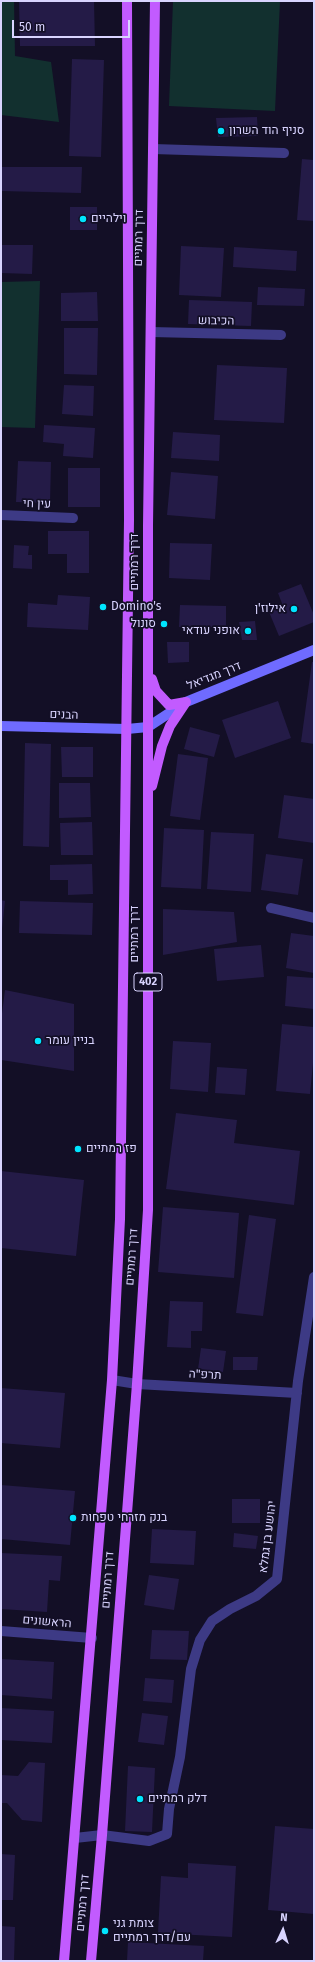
<!DOCTYPE html>
<meta charset="utf-8">
<style>
body{margin:0}
#map{position:relative;width:315px;height:1962px;overflow:hidden;background:#130f26;font-family:"Fira Sans",sans-serif}
canvas{display:block}
.frame{position:absolute;inset:0;border:2px solid #d9d4ff;pointer-events:none}
.north{position:absolute;left:263px;top:1910px;width:40px;height:40px;-webkit-text-stroke:3px #130f26;paint-order:stroke;rotate:4deg;font-size:11px;font-weight:700;line-height:16px;text-align:center;color:#d9d4ff}
.north::after{content:'';display:block;margin:auto;width:14px;height:18px;background:#d9d4ff;clip-path:polygon(50% 0,100% 100%,50% 72%,0 100%)}
.scale{position:absolute;left:12px;top:20px;width:118px;height:18px;box-sizing:border-box;border:2px solid #d9d4ff;border-top:0;padding-left:5px;font-size:12px;line-height:14px;white-space:nowrap;color:#d9d4ff;-webkit-text-stroke:3px #130f26;paint-order:stroke}
</style>
<div id="map">
<canvas width="315" height="1962"></canvas>
<div class="frame"></div>
<div class="north">N</div>
<div class="scale">50 m</div>
</div>
<script>
const c = document.querySelector('canvas').getContext('2d');
c.lineJoin = 'round';
function paint(path, color) {
  c.fillStyle = color;
  c.fill(path, 'evenodd');
}
function shape(rows) {
  const path = new Path2D();
  for (const r of rows) {
    path.moveTo(r[0], r[1]);
    for (let i = 2; i < r.length; i += 2) path.lineTo(r[i], r[i + 1]);
  }
  return path;
}
function strokePath(path, color, width, dash) {
  c.strokeStyle = color;
  c.lineWidth = width;
  c.lineCap = dash ? 'butt' : 'round';
  c.setLineDash(dash || []);
  c.stroke(path);
}
function label(font, color, halo, rows, align = 'center') {
  c.font = font + ' "Fira Sans",Heebo,sans-serif';
  c.lineWidth = 3.5;
  c.setLineDash([]);
  c.textBaseline = 'middle';
  c.strokeStyle = halo;
  c.fillStyle = color;
  for (const [text, x, y, turn = 0] of rows) {
    c.save();
    c.translate(x, y);
    c.rotate((+turn || 0) * Math.PI / 180);
    c.textAlign = isNaN(turn) ? turn : align;
    if (halo) c.strokeText(text, 0, 0);
    c.fillText(text, 0, 0);
    c.restore();
  }
}
const green = shape([
 [1,1,14,1,15,56,51,62,59,122,1,115],
 [173,1,280,1,275,111,169,106],
 [40,281,35,428,1,427,1,282]
]);
const building = shape([
 [19,1,94,1,95,46,20,46],
 [72,59,104,60,101,157,69,156],
 [257,117,258,136,218,137,216,118],
 [302,159,314,160,314,221,297,220],
 [1,167,82,167,81,193,1,191],
 [70,207,97,207,97,230,70,230],
 [1,245,33,245,32,274,1,273],
 [181,246,224,248,221,297,179,295],
 [234,247,297,251,296,271,233,267],
 [258,287,305,289,304,306,257,305],
 [97,292,98,321,61,321,61,293],
 [189,300,252,302,251,326,188,324],
 [64,328,98,328,97,375,64,374],
 [217,365,287,368,284,423,214,420],
 [64,385,94,386,93,416,62,414],
 [44,425,95,428,93,458,63,456,64,444,43,442],
 [173,432,220,435,219,461,171,458],
 [18,461,51,462,50,503,16,502],
 [68,468,100,468,100,507,68,507],
 [171,472,218,476,215,519,167,515],
 [48,531,89,531,89,573,67,573,67,554,48,554],
 [170,543,212,544,210,580,169,578],
 [14,545,29,546,28,555,32,555,32,569,13,568],
 [301,584,314,615,314,622,279,636,269,612,283,606,278,593],
 [58,595,90,597,88,630,27,627,28,603,57,605],
 [180,605,226,606,226,627,179,627],
 [255,621,257,640,242,640,239,622],
 [167,642,189,642,189,662,168,663],
 [312,662,314,662,314,744,301,742],
 [278,701,291,738,235,758,222,720],
 [190,727,220,735,214,757,184,749],
 [25,743,51,744,49,847,23,846],
 [61,747,93,747,93,777,62,777],
 [178,754,208,758,200,820,170,816],
 [59,783,90,783,91,817,59,818],
 [284,795,314,799,314,843,278,838],
 [92,822,93,855,61,855,60,823],
 [164,828,204,830,201,889,161,887],
 [211,832,254,834,251,892,207,889],
 [266,854,303,859,298,895,261,890],
 [92,864,93,894,68,895,68,880,50,880,50,865],
 [1,900,5,901,2,929,1,929],
 [20,901,93,903,92,935,19,933],
 [163,909,234,912,237,942,163,955],
 [291,933,314,936,314,973,286,968],
 [261,945,264,977,217,981,214,949],
 [287,976,314,978,314,1009,285,1006],
 [5,990,74,1004,74,1071,1,1060,1,1021],
 [282,1024,314,1027,314,1053,310,1094,276,1091],
 [173,1041,211,1043,208,1092,170,1089],
 [217,1067,247,1069,245,1095,215,1093],
 [176,1113,237,1120,234,1143,300,1151,294,1205,166,1189],
 [1,1171,84,1180,76,1256,1,1248],
 [163,1207,239,1213,234,1278,158,1272],
 [249,1215,276,1219,263,1316,236,1313],
 [170,1301,203,1302,202,1331,191,1331,191,1348,167,1347],
 [201,1348,226,1351,223,1372,198,1369],
 [233,1357,258,1357,257,1370,233,1370],
 [1,1388,65,1393,60,1448,1,1443],
 [1,1485,75,1491,70,1545,1,1539],
 [232,1499,260,1499,260,1523,232,1523],
 [152,1529,196,1531,194,1565,150,1563],
 [234,1533,258,1536,256,1549,233,1547],
 [1,1553,62,1556,60,1581,49,1580,47,1612,1,1609],
 [149,1575,179,1579,174,1610,144,1605],
 [152,1630,189,1631,187,1660,150,1659],
 [1,1659,54,1662,52,1699,1,1695],
 [145,1678,174,1680,172,1703,143,1701],
 [1,1708,54,1711,52,1743,1,1740],
 [142,1713,168,1716,164,1745,138,1742],
 [29,1762,45,1763,42,1822,22,1820,7,1803,1,1803,1,1775,18,1776],
 [128,1766,155,1768,152,1832,125,1831],
 [275,1826,314,1829,314,1914,268,1910],
 [1,1854,15,1855,13,1900,1,1900],
 [188,1863,236,1866,232,1937,158,1933,161,1876,188,1878],
 [1,1926,15,1927,14,1961,1,1961],
 [128,1942,204,1946,203,1961,127,1961]
]);
const street = shape([
 [153,149,284,153],
 [151,332,281,335],
 [1,515,73,518],
 [271,908,314,918],
 [112,1380,137,1384,297,1393],
 [1,1631,92,1638],
 [75,1838,102,1835,149,1841,167,1834,169,1809,180,1757,191,1669,200,1640,212,1621,230,1609,256,1596,277,1579,298,1381,314,1277]
]);
const secondary = shape([
 [1,726,127,729,148,727,186,702,314,650]
]);
const primary = shape([
 [152,679,156,691,169,705,186,702],
 [152,786,162,746,170,726,186,702],
 [64,1961,112,1380,120,1219,129,520,127,1],
 [91,1961,102,1835,137,1384,148,1210,148,525,155,1]
]);
const markers = [
 [221,131,4,"#00e5ff"],
 [83,219,4,"#00e5ff"],
 [103,607,4,"#00e5ff"],
 [294,609,4,"#00e5ff"],
 [164,624,4,"#00e5ff"],
 [248,631,4,"#00e5ff"],
 [38,1041,4,"#00e5ff"],
 [78,1149,4,"#00e5ff"],
 [73,1518,4,"#00e5ff"],
 [140,1799,4,"#00e5ff"],
 [105,1931,4,"#00e5ff"]
];
const shields = [
 [148,982,28]
];
const shieldNames = [
 ["402",148,982]
];
const poiNames = [
 ["סניף הוד השרון",229,131],
 ["וילהיים",91,219],
 ["Domino's",111,607],
 ["אילוז'ן",286,609,"right"],
 ["סונול",156,624,"right"],
 ["אופני עודאי",240,631,"right"],
 ["בניין עומר",46,1041],
 ["פז רמתיים",86,1149],
 ["בנק מזרחי טפחות",81,1518],
 ["דלק רמתיים",148,1799],
 ["צומת גני",113,1924],
 ["עם/דרך רמתיים",113,1938]
];
const streetNames = [
 ["דרך רמתיים",139,238,-89],
 ["הכיבוש",216,321,1],
 ["עין חי",37,504,2],
 ["דרך רמתיים",135,562,-90],
 ["דרך מגדיאל",214,676,-22],
 ["הבנים",64,715,2],
 ["דרך רמתיים",135,934,-90],
 ["דרך רמתיים",132,1257,-86],
 ["תרפ\"ה",205,1375,3],
 ["יהושע בן גמלא",268,1537,-83],
 ["דרך רמתיים",108,1580,-86],
 ["הראשונים",47,1622,5],
 ["דרך רמתיים",83,1903,-85]
];
paint(green, '#12302f');
paint(building, '#241b47');
strokePath(street, '#3d3a85', 10);
strokePath(secondary, '#6f6bff', 10);
strokePath(primary, '#c25bff', 10);
for (const [x, y, r, color] of markers) {
  const dot = new Path2D();
  dot.arc(x, y, r, 0, 2 * Math.PI);
  c.fillStyle = color;
  c.fill(dot);
  strokePath(dot, '#130f26', 1.5);
}
for (const [x, y, w] of shields) {
  const box = new Path2D();
  box.roundRect(x - w / 2, y - 9, w, 18, 3);
  c.fillStyle = '#130f26';
  c.fill(box);
  strokePath(box, '#d9d4ff', 1);
}
label('bold 11px', '#d9d4ff', null, shieldNames);
label('12px', '#d9d4ff', '#130f26', poiNames, 'left');
label('12px', '#d9d4ff', '#130f26', streetNames);
</script>
